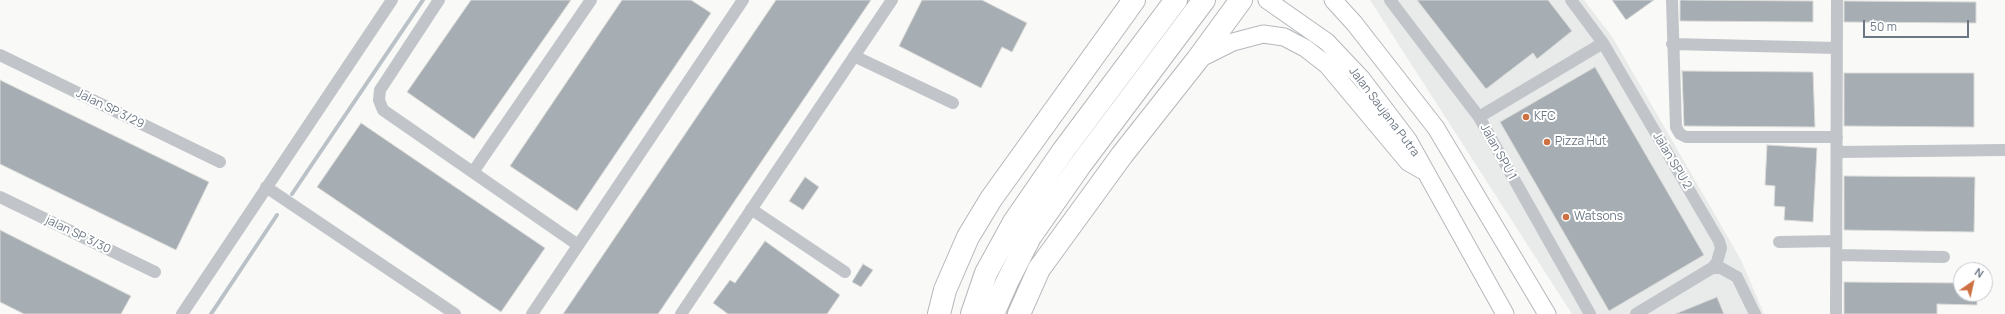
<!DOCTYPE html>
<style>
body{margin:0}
#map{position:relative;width:2005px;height:314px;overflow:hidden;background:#f9f9f7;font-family:Manrope,sans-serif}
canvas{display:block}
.north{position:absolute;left:1953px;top:262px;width:40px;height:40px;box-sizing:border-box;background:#fff;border:1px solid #c4c9ce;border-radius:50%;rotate:34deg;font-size:11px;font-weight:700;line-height:16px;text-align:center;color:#6c7784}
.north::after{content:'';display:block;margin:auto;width:14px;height:18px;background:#cd7143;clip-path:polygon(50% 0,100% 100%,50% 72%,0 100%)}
.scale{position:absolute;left:1863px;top:20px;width:106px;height:18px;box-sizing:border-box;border:2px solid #6c7784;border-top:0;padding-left:5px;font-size:12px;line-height:14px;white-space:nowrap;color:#6c7784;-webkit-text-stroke:3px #fff;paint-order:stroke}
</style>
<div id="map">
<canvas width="2005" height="314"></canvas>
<div class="north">N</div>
<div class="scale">50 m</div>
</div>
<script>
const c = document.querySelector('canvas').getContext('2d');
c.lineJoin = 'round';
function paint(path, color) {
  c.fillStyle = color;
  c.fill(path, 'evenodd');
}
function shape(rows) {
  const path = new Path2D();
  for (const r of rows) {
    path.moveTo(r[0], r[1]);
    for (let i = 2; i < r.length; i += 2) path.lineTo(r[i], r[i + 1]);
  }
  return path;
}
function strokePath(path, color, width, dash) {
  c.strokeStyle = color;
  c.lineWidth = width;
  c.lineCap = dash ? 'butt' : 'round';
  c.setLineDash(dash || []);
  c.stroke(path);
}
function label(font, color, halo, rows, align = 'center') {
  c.font = font + ' Manrope,sans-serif';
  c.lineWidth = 4;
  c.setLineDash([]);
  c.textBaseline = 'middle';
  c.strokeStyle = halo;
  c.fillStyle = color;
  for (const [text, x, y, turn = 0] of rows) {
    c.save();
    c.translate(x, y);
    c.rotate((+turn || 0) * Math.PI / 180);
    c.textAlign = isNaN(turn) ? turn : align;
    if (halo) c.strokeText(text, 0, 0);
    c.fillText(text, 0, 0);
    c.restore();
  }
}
const built = shape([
 [1370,0,1584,0,1613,38,1741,260,1764,314,1572,314]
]);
const stream = shape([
 [292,194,423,0],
 [211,314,277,215]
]);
const building = shape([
 [471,0,571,0,474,139,407,92,471,0],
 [622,0,691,0,711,13,577,211,510,166,622,0],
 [776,0,871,0,658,314,563,314,776,0],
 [922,0,982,0,1027,23,1012,52,1002,47,981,88,899,46,922,0],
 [1417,0,1548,0,1572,31,1537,59,1533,53,1486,89,1417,0],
 [1612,0,1654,0,1626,20,1612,0],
 [1680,0,1813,1,1813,22,1680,21,1680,0],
 [1844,1,1976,2,1976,23,1844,22,1844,1],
 [1595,67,1704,255,1609,311,1500,122,1595,67],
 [1682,71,1813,72,1815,127,1684,126,1682,71],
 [1844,73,1974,73,1974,127,1844,126,1844,73],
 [0,80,209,182,176,250,0,164,0,80],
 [361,123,545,248,501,312,317,187,361,123],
 [1767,145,1817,148,1813,222,1784,220,1785,207,1774,206,1775,186,1765,185,1767,145],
 [1844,176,1975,177,1974,232,1844,230,1844,176],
 [805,177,819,187,803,210,789,201,805,177],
 [0,230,131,296,121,314,24,314,0,302,0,230],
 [765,241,840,295,827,314,728,314,713,303,730,280,735,283,765,241],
 [863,264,873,270,861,287,852,282,863,264],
 [1844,282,1961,283,1961,294,1977,294,1977,305,1937,304,1937,314,1844,314,1844,282],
 [1717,297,1724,314,1675,314,1717,297]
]);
const street = shape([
 [439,0,380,90,379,100,383,110,578,245],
 [1390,0,1479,117,1590,314],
 [1571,0,1603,43,1719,241,1721,248,1717,262,1712,268,1636,314],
 [1672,0,1676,127,1680,134,1686,137,1837,137],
 [1672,44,1837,48],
 [0,55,220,162],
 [854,56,953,103],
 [1479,117,1603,43],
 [1837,152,2005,150],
 [473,172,591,0],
 [266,187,455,314],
 [0,197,155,272],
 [751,209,845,272],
 [1779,242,1836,241],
 [1837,255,1944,257],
 [1712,268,1721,268,1737,277,1755,314],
 [182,314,392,0],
 [532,314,743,0],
 [681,314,892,0],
 [1836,314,1837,0]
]);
const secondary = shape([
 [1267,0,1327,42,1361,78,1408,140,1505,314],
 [1333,0,1354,23,1436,128,1547,314],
 [1199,59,1233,42,1263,34,1284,37,1305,48,1327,65,1408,162,1422,170]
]);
const highway = shape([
 [939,314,945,290,968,237,991,199,1134,0],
 [972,314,986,273,1014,222,1063,151,1176,0],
 [993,314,1007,282,1030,237,1081,164,1204,0],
 [1019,314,1039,269,1122,155,1197,60,1241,0]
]);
const markers = [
 [1526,117,4,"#cd7143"],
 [1547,142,4,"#cd7143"],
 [1566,217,4,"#cd7143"]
];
const streetNames = [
 ["Jalan SP 3/29",110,109,26],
 ["Jalan Saujana Putra",1384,112,53],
 ["Jalan SPU 1",1498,152,61],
 ["Jalan SPU 2",1672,161,59],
 ["jalan SP 3/30",78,235,26]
];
const poiNames = [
 ["KFC",1534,117],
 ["Pizza Hut",1555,142],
 ["Watsons",1574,217]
];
paint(built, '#e9ebea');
strokePath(stream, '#bac2c7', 4);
paint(building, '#a6adb3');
strokePath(building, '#dadbd9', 1);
strokePath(secondary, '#b4b8bc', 19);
strokePath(highway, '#b5b7bb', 24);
strokePath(street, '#c1c4c8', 12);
strokePath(secondary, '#fff', 17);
strokePath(highway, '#fff', 22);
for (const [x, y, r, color] of markers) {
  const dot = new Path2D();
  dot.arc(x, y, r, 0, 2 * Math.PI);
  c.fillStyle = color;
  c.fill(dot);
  strokePath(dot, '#fff', 1.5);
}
label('12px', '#6c7784', '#fff', streetNames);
label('12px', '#6c7784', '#fff', poiNames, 'left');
</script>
